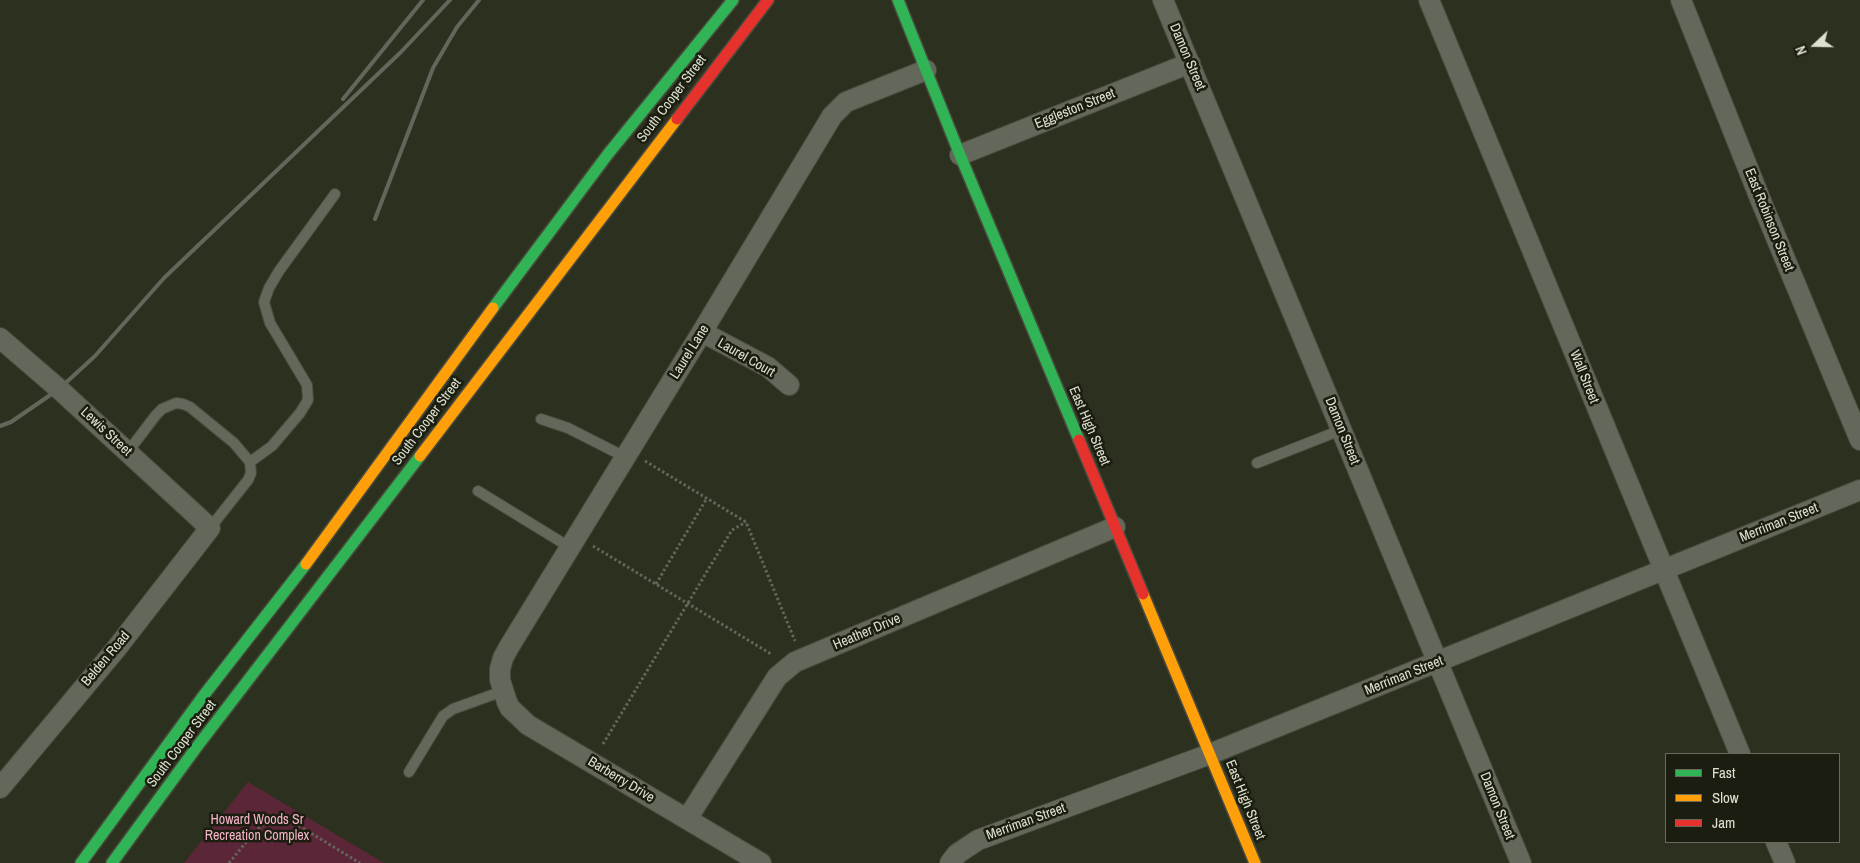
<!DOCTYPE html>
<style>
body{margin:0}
#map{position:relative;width:1860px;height:863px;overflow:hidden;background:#2c301e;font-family:"Archivo Narrow",sans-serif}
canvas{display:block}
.legend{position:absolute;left:1665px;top:753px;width:175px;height:90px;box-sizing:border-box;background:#1a1d0f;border:1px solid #686b5c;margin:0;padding:6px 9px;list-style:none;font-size:15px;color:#dde1cf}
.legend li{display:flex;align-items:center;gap:10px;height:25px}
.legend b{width:25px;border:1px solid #686b5c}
.north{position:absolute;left:1790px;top:20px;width:50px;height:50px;-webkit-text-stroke:4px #1a1d0f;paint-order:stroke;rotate:249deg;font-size:14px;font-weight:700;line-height:20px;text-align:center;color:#dde1cf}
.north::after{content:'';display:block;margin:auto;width:18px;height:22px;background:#dde1cf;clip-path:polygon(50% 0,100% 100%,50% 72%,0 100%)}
</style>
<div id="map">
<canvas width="1860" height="863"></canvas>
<ul class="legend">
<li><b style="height:6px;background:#30b455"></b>Fast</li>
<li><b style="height:6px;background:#ff9f0a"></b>Slow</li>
<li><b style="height:6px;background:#e5322d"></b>Jam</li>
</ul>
<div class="north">N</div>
</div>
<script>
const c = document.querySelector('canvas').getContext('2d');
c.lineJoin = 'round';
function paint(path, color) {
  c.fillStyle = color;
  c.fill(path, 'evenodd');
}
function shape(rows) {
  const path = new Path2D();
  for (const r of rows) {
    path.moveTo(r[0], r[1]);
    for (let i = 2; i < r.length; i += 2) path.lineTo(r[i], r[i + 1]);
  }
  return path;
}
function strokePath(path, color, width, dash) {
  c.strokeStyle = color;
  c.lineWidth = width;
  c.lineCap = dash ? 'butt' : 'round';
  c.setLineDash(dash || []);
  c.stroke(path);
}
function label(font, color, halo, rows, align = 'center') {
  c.font = font + ' "Archivo Narrow",sans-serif';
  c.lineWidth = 5;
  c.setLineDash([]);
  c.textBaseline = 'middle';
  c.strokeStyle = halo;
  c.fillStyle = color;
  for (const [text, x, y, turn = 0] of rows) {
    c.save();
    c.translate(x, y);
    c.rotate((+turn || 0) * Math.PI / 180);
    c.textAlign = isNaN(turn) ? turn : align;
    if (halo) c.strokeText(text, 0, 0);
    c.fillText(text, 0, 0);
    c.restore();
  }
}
const green = shape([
 [248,782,384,863,184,863]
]);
const path = shape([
 [645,461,746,522,795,641],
 [593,546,771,654],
 [656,584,707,498],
 [603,744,732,530,746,522],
 [229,863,257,829,273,819,291,821,360,863]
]);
const lane = shape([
 [541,419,568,428,625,457],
 [127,453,156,415,162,409,176,403,183,404,190,407,234,443,250,462,251,473,248,480,210,528],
 [250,462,272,446,300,413,308,400,307,385,270,323,264,302,269,288,279,271,335,194],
 [1257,463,1341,430],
 [478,491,571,548],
 [409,772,443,716,453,709,503,691]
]);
const street = shape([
 [1163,0,1521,863],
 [1429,0,1740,754],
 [1681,0,1761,201,1860,440],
 [960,155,1190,63],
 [702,332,768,367,789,385],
 [0,338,59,389,210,528,116,649,0,788],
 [687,819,777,677,795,662,1115,527],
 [1776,842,1785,863],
 [761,863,528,725,510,708,507,702,500,680,500,669,503,658,509,647,702,332,832,116,846,102,926,70],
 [950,863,957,854,978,840,1210,754,1860,490]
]);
const fast = shape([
 [898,0,960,155,1079,440],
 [493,308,608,154,733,0],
 [81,863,204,695,306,564],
 [112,863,196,748,420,456]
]);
const slow = shape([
 [420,456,677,119],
 [306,564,493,308],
 [1143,594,1255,863]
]);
const jam = shape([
 [677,119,768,0],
 [1079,440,1143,594]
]);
const rail = shape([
 [343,99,423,0],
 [375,219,433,68,457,27,479,0],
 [0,426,11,422,59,389,95,356,164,278,401,52,450,0]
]);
const streetNames = [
 ["Damon Street",1187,57,67],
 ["South Cooper Street",672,99,-53],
 ["Eggleston Street",1075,109,-22],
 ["East Robinson Street",1769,220,68],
 ["Laurel Lane",690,352,-58],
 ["Laurel Court",746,358,30],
 ["Wall Street",1584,377,68],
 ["South Cooper Street",427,422,-53],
 ["East High Street",1089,426,67],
 ["Damon Street",1342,431,68],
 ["Lewis Street",106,432,43],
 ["Merriman Street",1779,523,-22],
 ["Heather Drive",867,632,-23],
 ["Belden Road",106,659,-50],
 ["Merriman Street",1404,676,-22],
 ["South Cooper Street",182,744,-53],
 ["Barberry Drive",621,780,31],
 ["East High Street",1245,800,68],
 ["Damon Street",1497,806,68],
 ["Merriman Street",1026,822,-20]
];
const parkNames = [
 ["Howard Woods Sr",257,820],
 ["Recreation Complex",257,836]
];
paint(green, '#5c2639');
strokePath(lane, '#484b3c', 12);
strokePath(street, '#484b3c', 22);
strokePath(fast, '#484b3c', 14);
strokePath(slow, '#484b3c', 14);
strokePath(jam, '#484b3c', 14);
strokePath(path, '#63665a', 3, [2.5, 2.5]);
strokePath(lane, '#64685a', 10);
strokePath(street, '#64685a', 20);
strokePath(fast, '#30b455', 11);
strokePath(slow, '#ff9f0a', 11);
strokePath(jam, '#e5322d', 11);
strokePath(rail, '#63665a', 4);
label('14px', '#dde1cf', '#1a1d0f', streetNames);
label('14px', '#f6b5c9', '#1a1d0f', parkNames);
</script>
